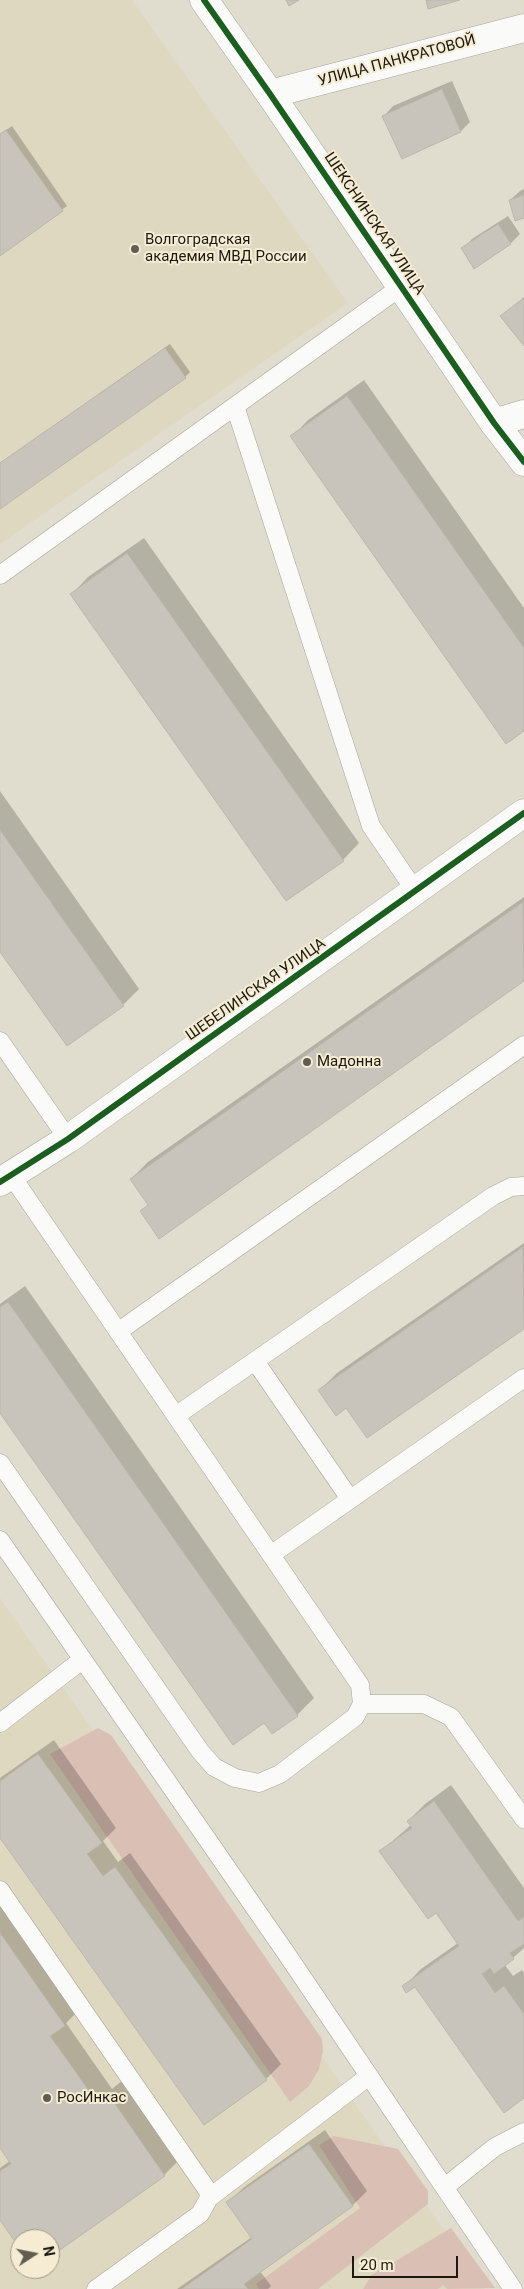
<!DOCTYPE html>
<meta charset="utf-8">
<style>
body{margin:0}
#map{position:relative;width:524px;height:2289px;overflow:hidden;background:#e0dcce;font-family:Roboto,sans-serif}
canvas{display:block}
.north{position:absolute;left:10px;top:2229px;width:50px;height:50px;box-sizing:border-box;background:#f5ecd3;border:1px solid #9e9885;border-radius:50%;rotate:79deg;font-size:14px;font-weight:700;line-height:20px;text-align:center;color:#1c1910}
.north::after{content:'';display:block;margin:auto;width:18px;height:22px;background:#615d52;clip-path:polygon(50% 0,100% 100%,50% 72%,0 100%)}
.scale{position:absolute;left:352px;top:2256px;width:106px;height:22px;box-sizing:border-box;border:2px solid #1c1910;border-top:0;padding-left:6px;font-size:15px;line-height:18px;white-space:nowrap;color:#1c1910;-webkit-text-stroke:4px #f5ecd3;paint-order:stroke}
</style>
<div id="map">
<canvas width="524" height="2289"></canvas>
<div class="north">N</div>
<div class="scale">20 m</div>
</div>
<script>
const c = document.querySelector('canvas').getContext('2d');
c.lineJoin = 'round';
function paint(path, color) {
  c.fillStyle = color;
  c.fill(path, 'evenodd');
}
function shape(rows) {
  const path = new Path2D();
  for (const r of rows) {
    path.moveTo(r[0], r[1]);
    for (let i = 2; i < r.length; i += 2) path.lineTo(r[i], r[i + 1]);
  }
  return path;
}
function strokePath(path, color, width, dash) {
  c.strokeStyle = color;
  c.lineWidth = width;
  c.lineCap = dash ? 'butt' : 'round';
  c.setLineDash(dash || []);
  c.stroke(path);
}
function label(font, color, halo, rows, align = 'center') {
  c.font = font + ' Roboto,sans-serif';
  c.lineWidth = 4;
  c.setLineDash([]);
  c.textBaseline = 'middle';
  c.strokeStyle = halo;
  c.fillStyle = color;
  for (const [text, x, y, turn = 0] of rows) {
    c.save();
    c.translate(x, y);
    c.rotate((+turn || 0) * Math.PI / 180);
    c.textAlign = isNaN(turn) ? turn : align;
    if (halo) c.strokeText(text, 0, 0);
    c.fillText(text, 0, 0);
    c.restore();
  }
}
const built = shape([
 [0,0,132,0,348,303,0,544],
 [0,1598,485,2289,0,2289],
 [20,2239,50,2239,50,2269,20,2269]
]);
const green = shape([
 [98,1728,111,1735,322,2039,323,2051,319,2069,309,2086,290,2102,50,1754],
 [334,2136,398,2149,428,2191,428,2204,318,2289,259,2289,256,2284,360,2208,319,2145],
 [451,2228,495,2288,447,2289,443,2285,438,2289,363,2289,372,2275]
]);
const shadow = shape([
 [452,81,470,122,461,131,402,158,384,116,393,106],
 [12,126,67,206,0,254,0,134],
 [524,189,524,217,510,200,520,191],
 [508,216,520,234,511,243,474,267,463,249,472,239],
 [524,297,524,344,502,316],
 [170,344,190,372,185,377,0,507,0,463],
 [364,380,524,608,524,729,292,437,308,420],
 [144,538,359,843,343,860,72,594,88,577],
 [0,791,139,989,123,1005,0,949],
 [524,897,524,980,159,1237,141,1212,149,1204,131,1179,148,1162],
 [524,1243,524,1328,368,1436,347,1407,320,1390,337,1373],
 [25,1286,314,1698,297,1715,0,1411,0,1304],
 [54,1740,116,1828,103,1841,118,1862,130,1853,281,2064,266,2079,0,1835,0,1778],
 [451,1785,524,1888,524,1948,505,1965,513,1976,522,1970,524,1973,524,2097,415,1985,404,1987,421,1969,458,1943,436,1912,381,1851,411,1825,408,1821,425,1804],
 [0,1898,79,2010,66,2023,112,2089,123,2080,179,2160,164,2175,50,2256,50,2239,20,2239,20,2247,0,2218,0,2168,10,2161,0,2146],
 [325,2130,367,2191,353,2205,260,2271,271,2286,268,2289,177,2289,252,2237,228,2203,243,2188]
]);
const building = shape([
 [286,0,299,0,289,6,286,0],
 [426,0,460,0,428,9,426,0],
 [442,89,461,132,402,159,382,116,442,89],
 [6,130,63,211,0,256,0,134,6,130],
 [524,195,524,218,515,221,509,200,524,195],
 [498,224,511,244,474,269,461,248,498,224],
 [524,298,524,346,500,316,524,298],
 [165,348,186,378,0,509,0,463,165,348],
 [347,396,524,648,524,731,506,744,290,436,347,396],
 [127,553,344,861,286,901,70,594,127,553],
 [0,830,124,1006,67,1046,0,952,0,830],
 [523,902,524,981,159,1239,140,1211,148,1205,130,1179,523,902],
 [523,1247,524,1329,367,1438,346,1408,336,1416,318,1390,523,1247],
 [8,1302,298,1716,272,1734,264,1723,233,1745,0,1413,0,1307,8,1302],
 [38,1754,102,1843,87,1854,103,1876,115,1867,267,2080,204,2125,0,1838,0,1781,38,1754],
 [434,1801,518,1921,524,1917,524,1944,510,1953,514,1959,494,1974,490,1968,482,1974,495,1993,504,1986,524,2014,524,2098,504,2113,415,1987,406,1993,402,1986,459,1946,436,1913,428,1919,379,1851,412,1828,407,1821,434,1801],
 [0,1933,65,2026,50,2036,97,2102,108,2094,165,2176,50,2257,50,2239,20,2239,20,2249,0,2220,0,2171,11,2164,0,2148,0,1933],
 [309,2144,353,2206,244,2284,248,2289,182,2289,252,2239,226,2202,309,2144]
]);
const lane = shape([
 [235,406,371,826,416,892],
 [0,575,402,286],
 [0,1041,68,1139],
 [119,1331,524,1045],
 [255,1361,350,1499],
 [177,1415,493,1196,511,1187,524,1186],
 [0,1463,200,1751,214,1767,235,1778,259,1783,280,1774,355,1717,362,1704,360,1685,11,1175],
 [0,1540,286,1953,513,2289],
 [272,1554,524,1378],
 [362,1704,424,1704,451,1717,524,1819],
 [0,1723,82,1660],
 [0,1890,208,2191,209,2198,200,2214,96,2289],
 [445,2187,495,2147,524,2132],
 [209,2198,369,2076]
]);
const street = shape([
 [270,94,524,28],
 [494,423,524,414],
 [0,1182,68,1139,524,813]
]);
const secondary = shape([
 [204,0,270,94,494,423,524,462]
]);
const cycleway = shape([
 [204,0,270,94,494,423,524,462],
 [0,1182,68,1139,524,813]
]);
const markers = [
 [135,249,5,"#615d52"],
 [307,1062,5,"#615d52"],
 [47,2098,5,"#615d52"]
];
const streetNames = [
 ["УЛИЦА ПАНКРАТОВОЙ",397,61,-15],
 ["ШЕКСНИНСКАЯ УЛИЦА",374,224,56],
 ["ШЕБЕЛИНСКАЯ УЛИЦА",256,990,-35]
];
const poiNames = [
 ["Волгоградская",145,240],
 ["академия МВД России",145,257],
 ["Мадонна",317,1062],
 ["РосИнкас",57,2098]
];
paint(built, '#dfd8c0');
paint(green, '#dabfb4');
paint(shadow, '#0003');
paint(building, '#c9c4bb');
strokePath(building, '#bcb6ac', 1);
strokePath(lane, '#aaa69c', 19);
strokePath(street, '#aaa69c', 29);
strokePath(secondary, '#aaa69c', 29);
strokePath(lane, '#fafaf8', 18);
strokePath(street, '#fafaf8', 28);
strokePath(secondary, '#fafaf8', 28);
strokePath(cycleway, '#1b5e20', 6);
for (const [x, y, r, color] of markers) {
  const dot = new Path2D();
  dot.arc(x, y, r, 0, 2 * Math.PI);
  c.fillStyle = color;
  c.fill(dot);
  strokePath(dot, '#f5ecd3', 2);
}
label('15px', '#1c1910', '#f5ecd3', streetNames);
label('15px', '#1c1910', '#f5ecd3', poiNames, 'left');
</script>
